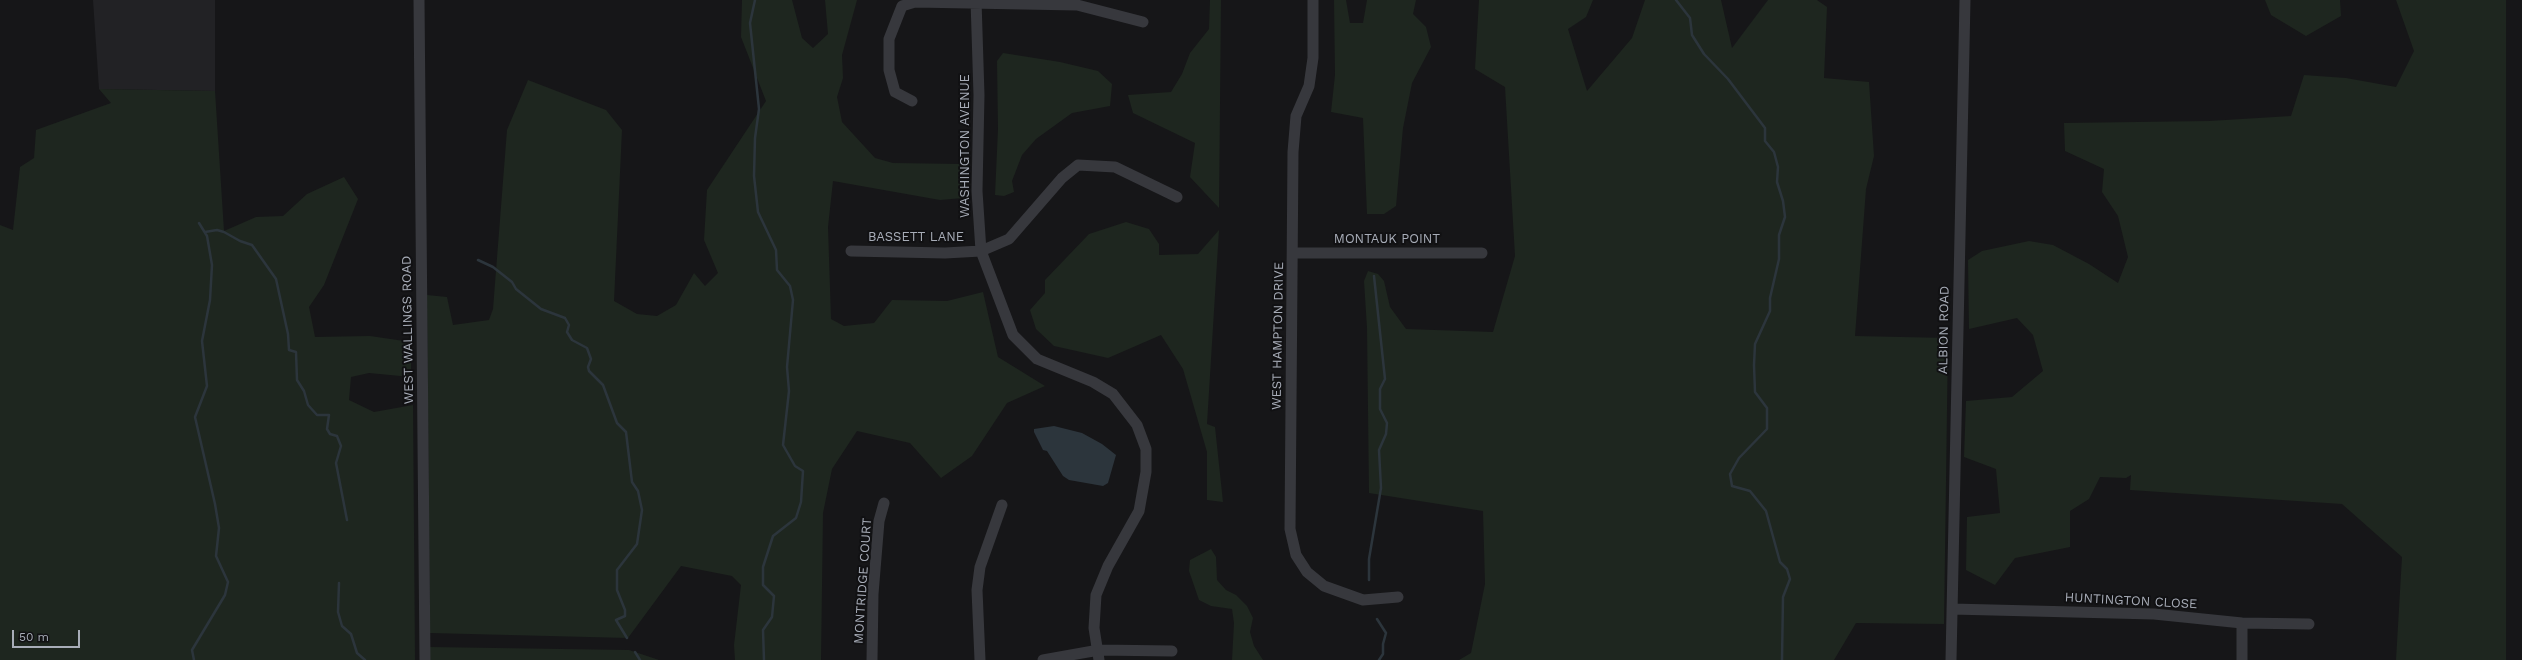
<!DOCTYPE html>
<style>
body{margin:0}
#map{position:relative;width:2522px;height:660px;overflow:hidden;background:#161618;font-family:"Work Sans",sans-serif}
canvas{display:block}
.scale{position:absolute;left:12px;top:630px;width:68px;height:18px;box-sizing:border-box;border:2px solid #a8adb8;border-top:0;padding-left:5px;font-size:12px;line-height:14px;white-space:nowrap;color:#a8adb8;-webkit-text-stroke:3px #111113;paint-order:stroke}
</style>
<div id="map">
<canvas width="2522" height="660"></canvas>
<div class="scale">50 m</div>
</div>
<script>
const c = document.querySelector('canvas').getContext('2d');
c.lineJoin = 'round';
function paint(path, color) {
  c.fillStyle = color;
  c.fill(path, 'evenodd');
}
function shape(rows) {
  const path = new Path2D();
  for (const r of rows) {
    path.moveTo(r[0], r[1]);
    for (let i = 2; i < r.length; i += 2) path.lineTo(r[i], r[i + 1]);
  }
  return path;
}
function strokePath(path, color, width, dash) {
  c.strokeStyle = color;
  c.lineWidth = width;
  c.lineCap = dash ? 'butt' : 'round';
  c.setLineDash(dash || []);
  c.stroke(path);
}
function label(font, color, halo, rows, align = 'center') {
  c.font = font + ' "Work Sans",sans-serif';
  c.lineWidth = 4;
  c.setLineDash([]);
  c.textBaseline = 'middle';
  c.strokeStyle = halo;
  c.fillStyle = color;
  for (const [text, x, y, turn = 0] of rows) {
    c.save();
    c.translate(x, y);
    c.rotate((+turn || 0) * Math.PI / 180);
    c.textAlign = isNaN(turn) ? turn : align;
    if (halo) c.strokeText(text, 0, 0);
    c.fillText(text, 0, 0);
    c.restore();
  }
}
const built = shape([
 [93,0,215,0,215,91,99,89]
]);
const green = shape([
 [742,0,792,0,802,38,813,48,828,34,825,0,857,0,842,55,843,78,837,97,842,122,875,158,893,163,961,164,963,198,940,200,833,181,828,227,831,319,844,326,874,323,892,300,947,301,983,292,998,357,1045,386,1007,403,972,456,941,478,910,443,857,431,832,469,823,513,821,660,735,660,734,645,741,585,732,576,681,566,628,638,430,633,427,295,447,297,453,325,489,320,493,309,507,130,528,80,606,110,622,130,614,301,637,314,657,316,676,305,694,273,705,286,718,273,704,240,707,190,766,101,741,37],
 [1210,0,1221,0,1219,208,1190,177,1195,143,1133,113,1128,95,1171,92,1182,74,1190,53,1209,29],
 [1334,0,1346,0,1350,23,1363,23,1367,0,1416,0,1413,14,1426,27,1431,47,1412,83,1403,128,1396,206,1384,214,1367,214,1363,118,1331,112,1335,75],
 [1479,0,1593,0,1586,17,1568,29,1587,91,1632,38,1645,0,1721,0,1732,48,1768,0,1817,0,1827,7,1824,78,1869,82,1874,156,1866,189,1855,336,1948,338,1944,624,1856,623,1834,660,1459,660,1471,653,1485,584,1483,511,1369,493,1367,328,1364,281,1368,271,1378,274,1384,281,1390,307,1406,329,1493,332,1515,256,1505,87,1475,69],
 [2265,0,2340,0,2341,16,2306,36,2271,15],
 [2396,0,2506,0,2506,660,2396,660,2402,557,2342,504,2130,490,2131,475,2126,478,2100,477,2089,499,2070,511,2070,547,2015,558,1995,585,1966,570,1967,517,2000,513,1996,469,1964,457,1966,401,2012,397,2043,371,2033,335,2017,318,1969,329,1968,260,1982,251,2029,241,2053,245,2089,264,2118,283,2128,257,2118,216,2102,192,2104,169,2065,151,2064,123,2209,121,2291,116,2304,75,2346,78,2396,87,2414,51],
 [1003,53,1060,62,1098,71,1112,84,1110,106,1072,113,1036,139,1022,155,1012,181,1014,192,1004,196,995,195,998,129,997,61],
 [99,89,215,91,224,231,256,217,283,216,307,194,344,177,358,199,324,285,309,307,315,337,370,336,411,342,411,377,369,373,351,377,349,400,374,412,413,405,415,660,0,660,0,225,13,230,20,167,34,158,36,130,111,103],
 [1126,222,1149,229,1159,244,1159,255,1198,254,1219,230,1207,424,1215,427,1223,502,1207,500,1207,452,1183,369,1161,335,1108,358,1054,346,1036,329,1030,310,1045,293,1045,280,1089,234],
 [1211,549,1216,557,1217,580,1226,590,1236,595,1247,606,1253,618,1250,632,1254,646,1263,660,1232,660,1234,623,1232,609,1211,606,1199,600,1189,571,1190,560],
 [430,647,629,650,659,660,430,660]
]);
const water = shape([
 [1054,426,1082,433,1102,444,1116,455,1108,483,1103,486,1069,480,1063,476,1047,451,1043,450,1034,432,1034,429]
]);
const stream = shape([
 [755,0,750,23,759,109,755,138,754,176,758,212,776,250,777,270,790,286,793,300,787,367,789,391,783,445,795,466,803,471,801,502,796,518,773,536,763,567,763,585,774,596,772,617,763,630,764,660],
 [1676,0,1690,18,1692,35,1704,54,1728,79,1765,128,1765,141,1774,152,1778,167,1777,182,1783,201,1785,217,1779,235,1779,259,1770,298,1770,311,1755,344,1754,365,1755,392,1767,408,1767,429,1739,458,1730,474,1732,486,1750,491,1766,511,1780,562,1787,569,1790,579,1783,597,1782,660],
 [205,232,217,230,224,232,240,241,252,245,276,279,288,334,289,350,296,352,297,380,304,391,308,405,317,415,329,415,327,429,330,434,337,436,341,446,336,463,347,520],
 [478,260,493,267,512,282,516,289,541,309,565,318,569,325,567,332,572,340,587,348,591,359,588,367,589,371,603,385,617,423,626,432,632,482,638,491,642,510,637,544,617,570,617,590,625,610,625,616,616,620,627,638],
 [1369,580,1369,559,1381,488,1379,450,1386,434,1387,423,1380,409,1380,389,1385,379,1374,276],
 [339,583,338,612,342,626,351,634,357,653,365,660],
 [1377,619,1386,633,1383,644,1383,654,1379,660],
 [635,652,640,660],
 [194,660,192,650,225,595,228,582,216,556,219,528,215,504,195,417,207,386,202,341,210,300,212,265,207,236,199,223]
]);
const minor = shape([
 [419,0,425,660],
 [976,0,979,95,977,191,981,251,1013,335,1037,359,1093,382,1113,394,1137,425,1146,449,1146,472,1139,511,1108,566,1096,595,1094,628,1099,660],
 [1313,0,1313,58,1309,86,1296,116,1293,152,1290,529,1296,555,1307,572,1324,586,1363,600,1398,597],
 [912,101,895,92,889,70,889,39,902,6,915,2,1077,5,1143,22],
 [851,251,945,253,981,251,1009,239,1062,178,1078,165,1115,167,1177,197],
 [1293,253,1482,253],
 [1952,609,2154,614,2242,623,2309,624],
 [872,660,873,594,879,521,884,503],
 [980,660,977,590,980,567,1002,505],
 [1043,660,1099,650,1172,651],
 [1951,660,1965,0],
 [2242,660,2242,623]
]);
const streetNames = [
 ["WASHINGTON AVENUE",965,146,-90],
 ["BASSETT LANE",916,237],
 ["MONTAUK POINT",1387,239],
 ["WEST WALLINGS ROAD",408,330,-91],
 ["ALBION ROAD",1944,330,-89],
 ["WEST HAMPTON DRIVE",1278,336,-89],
 ["MONTRIDGE COURT",863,581,-86],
 ["HUNTINGTON CLOSE",2131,601,3]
];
paint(built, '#222225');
paint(green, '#1e261f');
paint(water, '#2c353c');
strokePath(stream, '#2c353c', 2.5);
strokePath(minor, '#37383d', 11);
label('13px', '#a8adb8', '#111113', streetNames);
</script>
